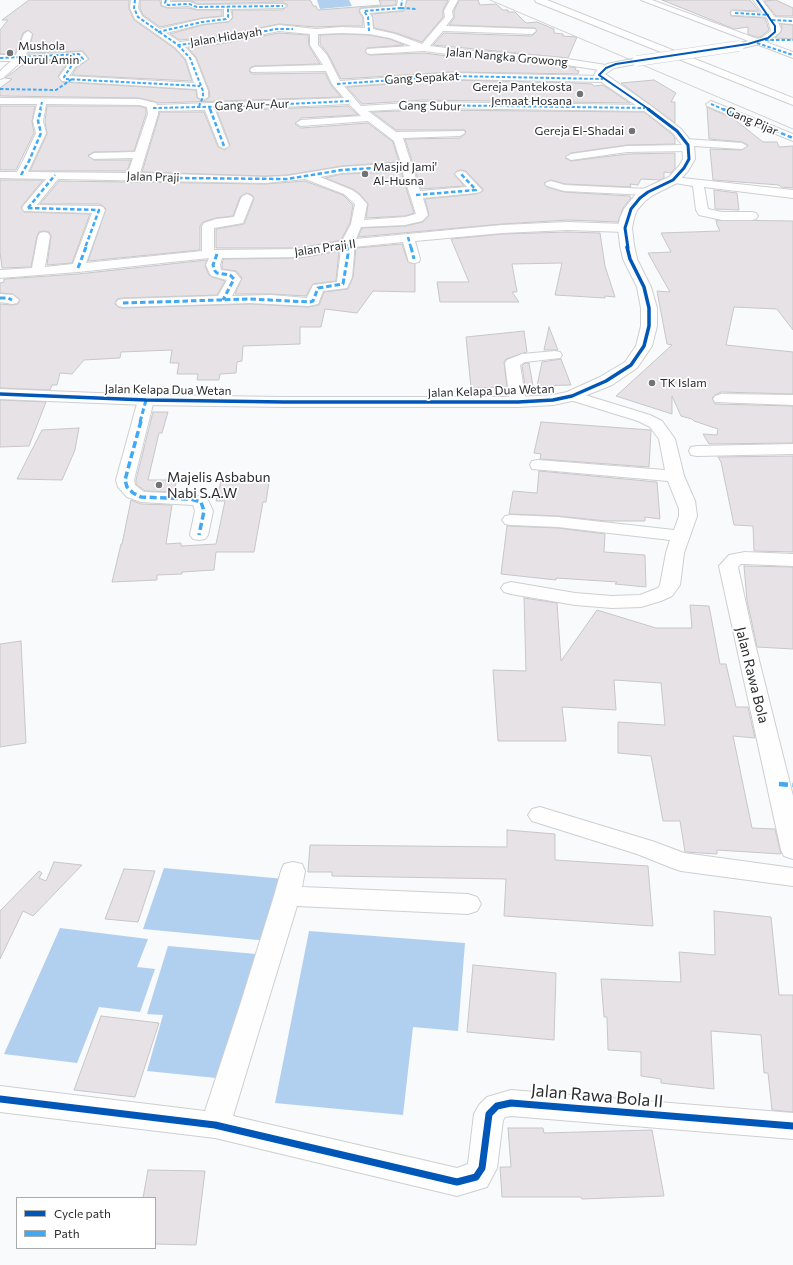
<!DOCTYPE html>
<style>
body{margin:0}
#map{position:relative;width:793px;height:1265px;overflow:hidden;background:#f8fafc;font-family:Commissioner,sans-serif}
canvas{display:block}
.legend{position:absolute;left:16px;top:1197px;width:140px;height:52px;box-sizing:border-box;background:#fff;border:1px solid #aaaaab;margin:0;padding:5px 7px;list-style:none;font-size:12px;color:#2a2b2d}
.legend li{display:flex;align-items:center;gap:8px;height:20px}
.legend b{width:20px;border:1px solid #aaaaab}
</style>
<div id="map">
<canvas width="793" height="1265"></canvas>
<ul class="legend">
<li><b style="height:5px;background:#0057b8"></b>Cycle path</li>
<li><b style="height:5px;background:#3fa9f5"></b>Path</li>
</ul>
</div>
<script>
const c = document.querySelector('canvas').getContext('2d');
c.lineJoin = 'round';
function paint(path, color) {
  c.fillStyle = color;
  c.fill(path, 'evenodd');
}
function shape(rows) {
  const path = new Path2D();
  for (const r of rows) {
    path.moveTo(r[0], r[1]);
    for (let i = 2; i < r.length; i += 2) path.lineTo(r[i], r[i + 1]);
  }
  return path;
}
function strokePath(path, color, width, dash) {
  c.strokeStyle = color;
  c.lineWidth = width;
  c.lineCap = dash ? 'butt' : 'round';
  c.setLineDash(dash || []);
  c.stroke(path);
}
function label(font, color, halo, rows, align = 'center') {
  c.font = font + ' Commissioner,sans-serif';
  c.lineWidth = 3.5;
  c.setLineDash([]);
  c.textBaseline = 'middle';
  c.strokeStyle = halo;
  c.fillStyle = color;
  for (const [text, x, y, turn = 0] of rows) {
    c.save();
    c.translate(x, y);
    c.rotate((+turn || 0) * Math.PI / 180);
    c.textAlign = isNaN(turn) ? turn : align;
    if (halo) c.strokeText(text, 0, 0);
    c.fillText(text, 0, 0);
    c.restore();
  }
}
const water = shape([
 [317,0,349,0,352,6,320,9],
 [164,868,285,879,269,941,143,929],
 [60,928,148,939,137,967,155,969,140,1012,99,1007,77,1063,4,1054],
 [309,931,465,943,458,1031,413,1027,403,1115,275,1103],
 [168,946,256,954,226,1079,147,1071,163,1015,147,1014]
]);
const building = shape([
 [29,0,129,0,129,9,134,20,174,48,185,60,192,81,72,75,76,68,89,59,83,51,28,53,33,34,28,30,23,33,15,54,0,54,0,30,8,20,2,20,29,0],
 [140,0,160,0,161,6,168,8,188,8,197,10,222,10,222,16,202,18,160,27,143,15,140,8,140,0],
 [172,0,309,0,311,1,313,6,316,6,318,10,381,5,379,0,396,0,396,5,360,8,359,12,363,18,363,26,342,26,316,27,279,24,220,36,180,40,170,34,202,25,229,22,233,18,232,10,283,10,288,5,283,2,198,4,189,0,172,0],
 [407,0,448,0,443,10,443,17,422,42,396,33,374,28,372,14,404,11,407,0],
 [459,0,478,0,480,5,496,4,503,10,508,10,508,12,515,12,526,23,537,22,554,29,554,33,563,34,563,36,577,37,568,58,433,45,444,33,532,36,537,31,535,28,449,25,454,18,454,11,459,0],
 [662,0,750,0,759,11,732,10,730,12,731,16,765,18,769,30,760,37,756,37,748,34,748,27,734,29,662,0],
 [776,0,793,8,793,16,776,16,764,1,776,0],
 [781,24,793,25,793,39,775,38,781,32,782,28,781,24],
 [279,33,308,35,309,46,320,64,255,66,251,67,249,71,252,74,325,73,331,85,341,97,158,103,156,102,139,98,0,96,0,88,12,79,5,78,24,64,21,64,23,62,74,59,68,62,58,76,62,82,196,90,197,98,204,101,210,97,209,90,196,57,188,48,220,44,279,33],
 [342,34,369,35,390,39,404,45,367,48,365,52,370,55,424,53,462,58,554,64,576,68,575,70,579,71,578,74,452,72,341,79,328,54,320,44,320,35,342,34],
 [452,80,577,83,592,84,594,86,603,85,630,103,423,100,362,104,347,87,452,80],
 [654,80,676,93,671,102,675,102,675,123,621,83,654,80],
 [0,106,35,106,32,121,34,133,16,170,0,170,0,106],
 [47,106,139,106,146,108,146,114,134,151,94,152,88,155,94,160,131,160,127,171,30,171,47,134,45,121,47,106],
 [348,106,358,115,301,118,295,124,301,128,368,123,393,142,399,162,342,166,287,175,265,176,142,172,160,112,204,112,218,147,225,150,230,145,217,111,348,106],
 [707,107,734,119,763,142,777,142,779,147,793,146,793,188,781,187,779,185,713,180,710,149,742,150,748,145,742,142,709,139,707,107],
 [423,110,644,112,672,134,675,138,675,144,627,145,571,153,565,158,571,161,627,154,675,153,675,168,671,173,664,172,664,178,660,180,641,179,638,185,630,184,631,187,565,184,551,180,544,183,547,187,564,192,630,196,631,198,623,208,618,222,568,220,502,224,358,237,362,228,405,226,423,222,429,215,425,199,476,194,483,191,483,189,466,171,461,170,457,171,454,174,464,186,421,189,405,139,460,138,466,133,465,130,396,130,372,112,423,110],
 [401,172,414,213,405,216,366,218,368,204,360,194,353,189,325,178,342,174,401,172],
 [0,180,43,180,21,207,24,212,90,214,72,263,47,265,51,236,49,232,44,231,39,232,37,236,31,267,2,268,0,252,0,180],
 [59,181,265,184,305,181,343,195,353,205,350,223,341,240,300,248,216,248,216,229,244,224,254,199,252,195,246,193,240,197,233,216,216,218,203,222,200,226,200,250,88,261,106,209,103,206,99,204,40,204,59,181],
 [714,190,737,193,739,210,715,209,714,190],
 [716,220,793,221,793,330,777,309,734,307,726,345,793,352,793,394,721,392,715,395,712,398,715,404,793,406,793,443,709,444,703,434,717,435,718,429,694,421,692,419,681,416,672,396,672,414,616,396,672,345,667,344,657,291,670,292,648,253,671,252,661,233,720,231,717,225,716,220],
 [568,232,600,233,605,266,615,297,605,296,605,298,555,295,562,263,512,264,517,292,512,292,519,302,440,302,437,282,469,282,451,239,502,234,568,232],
 [402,244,408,262,415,264,415,292,373,291,357,313,325,309,321,327,300,327,300,344,243,346,242,361,237,362,236,373,220,374,219,380,197,380,198,374,177,374,179,363,170,363,172,350,121,352,120,358,84,360,72,374,60,373,57,385,52,385,50,390,0,388,0,304,12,305,18,304,20,300,13,294,0,293,0,283,4,282,4,279,78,274,207,260,205,266,209,275,212,277,225,281,217,295,123,298,117,299,115,304,118,307,123,308,250,304,308,307,319,305,324,292,348,289,353,277,356,248,402,244],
 [339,251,336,281,313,284,306,296,271,294,235,294,242,278,236,271,222,269,222,265,223,259,300,258,339,251],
 [549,327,558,350,544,350,549,327],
 [524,331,527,352,506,359,504,362,507,387,471,388,466,337,524,331],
 [561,359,571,385,537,386,542,362,561,359],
 [525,363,529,363,533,386,525,386,522,366,525,363],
 [0,400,46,402,29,446,0,447,0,400],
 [153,412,168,412,162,433,159,433,148,480,176,480,175,492,145,491,136,484,136,480,153,412],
 [541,422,651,430,649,467,540,459,541,454,534,453,541,422],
 [79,428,75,450,62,480,17,479,42,430,79,428],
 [793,456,793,552,754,551,753,526,734,525,721,462,718,457,793,456],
 [539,471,657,482,660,519,645,517,645,521,606,521,558,516,509,514,513,491,537,493,539,471],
 [221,481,269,482,266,502,263,502,254,552,216,552,214,570,182,572,182,574,157,575,157,580,112,582,121,544,122,544,131,500,141,504,172,505,166,544,181,543,181,546,216,544,225,501,216,501,221,481],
 [507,526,558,528,605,534,604,552,645,555,646,587,615,584,617,582,556,578,556,580,501,574,507,526],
 [744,566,793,567,793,649,757,647,747,600,744,566],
 [524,598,557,603,561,661,597,610,656,628,692,628,690,605,709,606,720,664,726,664,736,707,748,707,755,738,733,736,752,828,775,829,781,854,717,850,717,854,685,852,680,821,663,821,651,756,618,753,618,722,665,725,661,683,614,680,616,710,562,707,566,741,498,741,493,670,526,671,524,598],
 [21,641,26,743,0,747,0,644,21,641],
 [507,830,555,834,555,860,648,866,653,926,504,916,506,879,332,876,332,872,308,872,310,845,507,847,507,830],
 [54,862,82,865,33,916,23,911,0,959,0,911,39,871,42,873,39,878,46,881,54,862],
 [124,869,155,871,138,922,105,919,124,869],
 [714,911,771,917,779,995,793,995,793,1112,772,1110,768,1073,764,1073,761,1035,711,1031,714,1089,661,1083,661,1079,641,1076,641,1052,608,1050,607,1017,604,1017,601,979,681,982,679,952,715,955,714,911],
 [473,965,556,973,554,1040,467,1032,473,965],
 [101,1016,159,1023,135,1097,74,1090,101,1016],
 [508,1128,543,1128,544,1133,652,1130,664,1196,582,1199,581,1197,502,1197,500,1167,511,1167,508,1128],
 [148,1170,205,1171,196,1245,155,1244,155,1198,143,1198,148,1170]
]);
const minor = shape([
 [131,0,139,0,138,8,142,16,160,29,202,19,224,17,224,9,197,9,188,6,168,7,162,5,162,0,170,0,170,2,189,2,198,5,283,4,287,6,283,8,230,9,232,17,229,21,202,24,166,33,180,42,220,37,279,25,316,29,342,27,365,28,364,17,360,11,361,9,397,6,398,0,406,0,404,10,369,13,372,17,373,29,395,34,422,44,445,17,444,11,450,0,458,0,452,11,453,17,446,26,535,29,536,31,532,34,443,31,430,46,462,50,554,57,606,65,611,68,606,71,554,63,462,56,424,51,370,54,367,53,366,51,367,49,411,46,390,38,369,34,342,33,318,34,318,45,327,55,340,81,452,73,603,76,608,79,603,82,452,79,344,86,361,106,423,102,647,105,652,108,647,111,423,108,368,111,396,132,464,131,465,133,460,136,403,138,420,191,467,187,455,174,457,172,461,171,465,172,482,190,480,192,476,193,423,198,428,215,422,221,405,225,361,227,356,239,502,225,568,222,625,224,629,225,631,228,629,231,625,232,568,230,502,233,415,241,420,259,419,262,414,263,409,262,408,259,403,242,354,247,354,254,352,277,347,288,323,291,318,304,308,306,250,303,123,307,118,306,116,303,118,300,123,299,218,296,227,280,212,276,210,274,206,265,209,258,78,272,0,278,0,270,32,268,38,236,40,233,44,232,48,233,50,236,45,267,73,264,92,213,24,211,22,208,24,205,46,179,0,178,0,172,17,172,23,161,36,133,33,121,37,104,0,104,0,98,139,99,156,103,157,105,344,98,332,84,326,71,252,72,250,70,252,68,255,67,323,65,310,45,310,34,279,31,220,43,185,47,195,58,208,91,208,97,203,100,198,97,197,89,62,81,59,77,69,63,78,58,77,57,22,61,3,78,0,79,0,71,11,61,0,61,0,55,16,55,24,34,28,31,32,34,26,55,82,52,88,59,75,67,69,76,194,83,186,59,175,47,135,19,130,8,131,0],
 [46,104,139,105,147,107,148,114,135,152,94,153,89,156,94,159,133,158,128,173,28,172,46,133,43,121,46,104],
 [349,104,361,116,301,120,296,123,301,126,368,121,394,141,401,163,342,167,287,176,265,177,140,173,158,114,158,111,205,110,219,146,224,149,229,146,215,110,349,104],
 [402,170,416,214,405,217,364,220,367,204,359,195,352,190,320,177,342,173,402,170],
 [58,179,265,183,305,179,344,194,355,204,351,224,342,241,300,249,214,250,214,228,243,223,253,198,251,196,247,194,243,196,241,198,234,217,216,219,204,223,202,226,202,251,86,263,105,210,103,207,99,206,37,205,58,179],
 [341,249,337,282,313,285,307,298,271,295,232,296,241,279,235,272,221,270,220,265,222,258,300,257,341,249],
 [641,0,652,0,793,52,793,58,641,0],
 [732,11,769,13,773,15,769,17,735,15,732,15,731,13,732,11],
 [772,17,793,18,793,24,769,22,768,20,772,17],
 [711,101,793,134,793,141,707,106,706,104,711,101],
 [686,139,742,143,747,146,742,149,693,146,694,148,689,151,627,152,571,160,566,157,571,154,627,146,685,145,681,142,686,139],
 [673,177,793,190,793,198,704,187,708,209,722,212,752,212,756,213,758,216,756,219,752,220,722,220,699,215,696,210,693,186,669,182,667,180,669,178,673,177],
 [551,181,565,185,648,189,652,190,654,192,652,194,648,195,564,191,547,186,545,184,547,182,551,181],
 [0,294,13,295,19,300,17,303,12,304,0,302,0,294],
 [555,351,560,352,562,355,560,358,525,362,520,365,526,402,524,405,518,407,512,405,510,402,505,363,507,360,522,354,555,351],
 [572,391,650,415,662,421,675,439,684,476,695,501,697,516,684,553,680,585,672,596,661,601,641,607,612,608,575,605,511,594,504,592,501,588,504,584,511,582,575,593,612,596,640,595,658,588,660,585,666,553,670,540,558,527,511,525,505,524,502,520,505,516,511,515,558,517,674,530,679,516,679,509,668,481,532,469,530,465,532,461,538,460,665,470,659,439,650,427,638,421,567,399,564,396,567,393,572,391],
 [721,394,793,395,793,405,715,402,713,399,715,396,721,394],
 [146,395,152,397,154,400,134,480,135,485,144,492,190,494,207,498,213,511,208,535,205,539,199,540,193,539,190,535,195,511,193,505,141,502,127,497,118,487,116,480,138,400,140,397,146,395],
 [793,444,793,454,697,456,691,455,689,451,691,447,697,446,793,444],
 [745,552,793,554,793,566,745,564,741,564,738,567,753,636,793,796,793,859,784,856,781,850,719,566,729,555,745,552],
 [540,807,655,842,684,853,793,868,793,886,681,871,672,868,637,854,532,821,528,815,532,809,540,807],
 [293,862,302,864,305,871,302,887,468,894,477,897,481,904,477,911,468,914,297,906,233,1116,457,1168,468,1164,474,1114,479,1105,487,1097,511,1090,793,1113,793,1139,511,1116,505,1117,503,1120,497,1168,487,1187,457,1196,215,1138,0,1112,0,1086,205,1111,240,1005,274,896,281,871,284,864,293,862]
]);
const tertiary = shape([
 [753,0,762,0,777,20,781,29,780,32,767,42,739,49,736,48,734,46,736,44,761,38,771,31,768,20,753,0],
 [637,58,642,61,641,63,614,68,605,74,651,106,681,129,694,145,695,159,688,171,677,183,653,195,645,201,637,210,634,218,632,228,634,245,637,259,651,287,657,308,657,326,652,346,637,368,612,385,572,401,553,405,518,407,284,407,146,405,0,399,0,389,146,395,284,397,518,397,553,395,567,392,600,377,625,362,636,346,641,326,641,308,637,287,623,259,620,245,618,228,620,218,624,209,635,195,643,189,669,177,679,166,683,159,682,145,673,133,643,110,604,84,594,75,597,70,607,64,637,58]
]);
const motorway = shape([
 [535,0,547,0,793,98,793,105,536,2,535,0]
]);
const tram = shape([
 [490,0,793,129]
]);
const tertiaryBridge = shape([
 [637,61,739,46]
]);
const quietFar4 = shape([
 [135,0,134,8,138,17,178,45,220,40,276,29,293,29],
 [166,0,165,3,168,5,189,4,197,7,283,6],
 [401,8,416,9],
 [735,13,769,15],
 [772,20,793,21],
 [369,31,368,17,364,11,401,8,402,0],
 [158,32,202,22,226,19,228,17,228,8],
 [765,40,793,40],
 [757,43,793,55],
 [178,45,190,58,203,91,203,97,199,106],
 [0,58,79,54,83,59,72,65,64,77,65,79,200,86],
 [337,84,452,76,603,79],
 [0,89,56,90,72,79],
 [711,104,725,110],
 [423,105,645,108],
 [209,106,210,110],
 [153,108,244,106,351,101],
 [40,110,42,102]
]);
const quietFar3 = shape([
 [210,109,224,146],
 [723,109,793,138],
 [21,175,29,161,41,133,38,121,41,109],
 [171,178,287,179,342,170,406,166],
 [416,195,476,190,461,174],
 [28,208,99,210,85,248],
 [28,208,55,175],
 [408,237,411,248],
 [347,244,347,248]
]);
const quietFar2 = shape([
 [411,247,414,259],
 [217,254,213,265,215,271,217,273,230,275,234,279,223,300],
 [78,268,86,247],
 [0,298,8,298,12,300],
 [123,303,250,299,310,302,313,301,318,288,343,284,348,254,347,247],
 [140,422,146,400]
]);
const quietFar1 = shape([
 [141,421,125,480,127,487,133,493,141,497,190,499,201,502,204,511,199,535]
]);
const quiet = shape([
 [779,784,793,785]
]);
const cyclewayFar3 = shape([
 [650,110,599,75,606,68,616,64,748,44,768,38,775,32,775,26,757,0]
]);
const cyclewayFar2 = shape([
 [628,248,625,228,631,209,640,198,648,192,673,180,684,168,689,159,688,145,677,131,648,109]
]);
const cyclewayFar1 = shape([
 [0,394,146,400,284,402,518,402,553,400,572,396,606,381,631,365,644,346,649,326,649,308,644,287,630,259,627,247]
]);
const cycleway = shape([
 [0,1099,215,1125,457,1182,476,1177,482,1168,489,1114,497,1106,511,1103,793,1126]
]);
const markers = [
 [10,53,4,"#727375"],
 [580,94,4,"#727375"],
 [632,131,4,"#727375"],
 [365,174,4,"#727375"],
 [652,383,4,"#727375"],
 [159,485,4,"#727375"]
];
const farStreetnames = [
 ["Jalan Hidayah",226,37,-9],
 ["Jalan Nangka Growong",507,57,5],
 ["Gang Sepakat",422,78,-3],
 ["Gang Aur-Aur",252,105,-2],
 ["Gang Subur",430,106,1],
 ["Gang Pijar",752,121,23],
 ["Jalan Praji",153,177,2],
 ["Jalan Praji II",325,248,-8],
 ["Jalan Kelapa Dua Wetan",168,390,1],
 ["Jalan Kelapa Dua Wetan",491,391,-2]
];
const farPoinames = [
 ["Mushola",18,46],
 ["Nurul Amin",18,60],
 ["Gereja Pantekosta",572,87,"right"],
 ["Jemaat Hosana",572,101,"right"],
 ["Gereja El-Shadai",624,131,"right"],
 ["Masjid Jami'",373,167],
 ["Al-Husna",373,181],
 ["TK Islam",660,383]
];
const poiNames = [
 ["Majelis Asbabun",167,477],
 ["Nabi S.A.W",167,493]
];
const streetNames = [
 ["Jalan Rawa Bola",752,675,76]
];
const nearStreetnames = [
 ["Jalan Rawa Bola II",597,1096,5]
];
paint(water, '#b1cfef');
paint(building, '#e6e2e5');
strokePath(building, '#c7c7c8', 1);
strokePath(minor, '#cecfd0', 2);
strokePath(tertiary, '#cecfd0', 2);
strokePath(motorway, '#cecfd0', 2);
paint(minor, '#fefeff');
paint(tertiary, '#fefeff');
paint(motorway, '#fefeff');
strokePath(tram, '#d1d1d2', 1);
strokePath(tertiaryBridge, '#cecfd0', 11, []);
strokePath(tertiaryBridge, '#fefeff', 10);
strokePath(quietFar4, '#3fa9f5', 2, [3.5, 2]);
strokePath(quietFar3, '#3fa9f5', 2.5, [4.5, 2.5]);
strokePath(quietFar2, '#3fa9f5', 3, [5.5, 3]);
strokePath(quietFar1, '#3fa9f5', 3.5, [7, 3.5]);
strokePath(quiet, '#3fa9f5', 4.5, [9, 4.5]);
strokePath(cyclewayFar3, '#0057b8', 2);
strokePath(cyclewayFar2, '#0057b8', 3);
strokePath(cyclewayFar1, '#0057b8', 3.5);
strokePath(cycleway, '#0057b8', 7);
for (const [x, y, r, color] of markers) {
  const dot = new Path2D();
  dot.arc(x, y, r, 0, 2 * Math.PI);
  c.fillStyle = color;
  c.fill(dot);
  strokePath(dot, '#fff', 1.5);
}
label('12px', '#2a2b2d', '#fff', farStreetnames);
label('12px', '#2a2b2d', '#fff', farPoinames, 'left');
label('14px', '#2a2b2d', '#fff', poiNames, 'left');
label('14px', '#2a2b2d', '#fff', streetNames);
label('17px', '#2a2b2d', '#fff', nearStreetnames);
</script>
